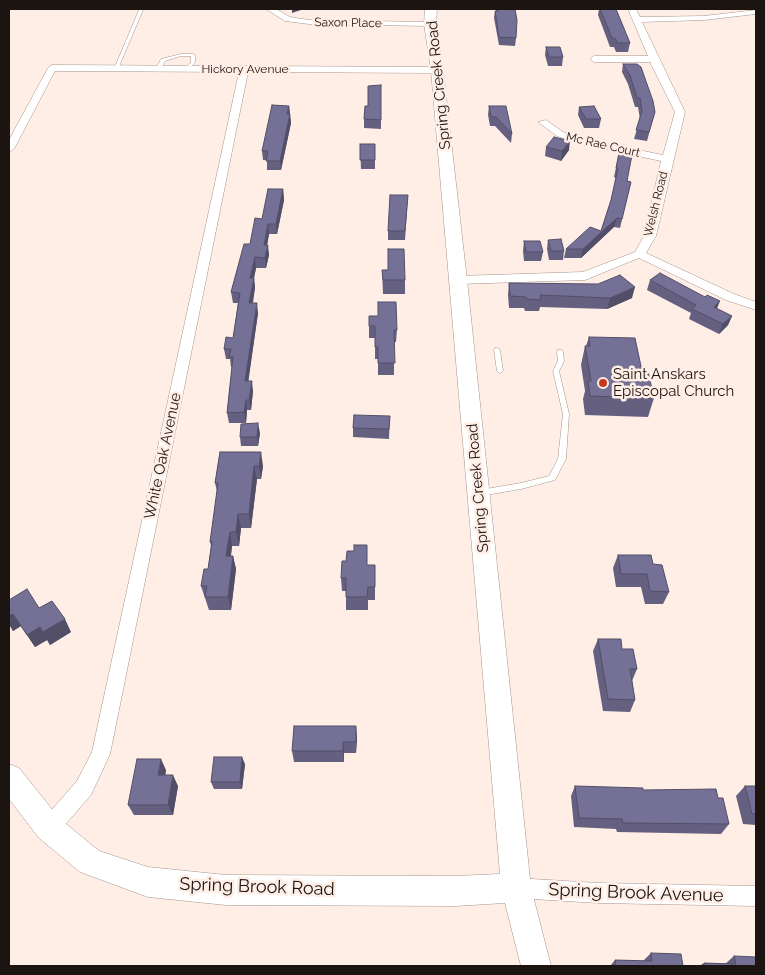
<!DOCTYPE html>
<style>
body{margin:0}
#map{position:relative;width:765px;height:975px;overflow:hidden;background:#ffeee6;font-family:Raleway,sans-serif}
canvas{display:block}
.frame{position:absolute;inset:0;border:10px solid #1b1411;pointer-events:none}
</style>
<div id="map">
<canvas width="765" height="975"></canvas>
<div class="frame"></div>
</div>
<script>
const c = document.querySelector('canvas').getContext('2d');
c.lineJoin = 'round';
function shape(rows) {
  const path = new Path2D();
  for (const r of rows) {
    path.moveTo(r[0], r[1]);
    for (let i = 2; i < r.length; i += 2) path.lineTo(r[i], r[i + 1]);
  }
  return path;
}
function strokePath(path, color, width, dash) {
  c.strokeStyle = color;
  c.lineWidth = width;
  c.lineCap = dash ? 'butt' : 'round';
  c.setLineDash(dash || []);
  c.stroke(path);
}
function paint(path, color) {
  c.fillStyle = color;
  c.fill(path, 'evenodd');
}
function label(font, color, halo, rows, align = 'center') {
  c.font = font + ' Raleway,sans-serif';
  c.lineWidth = 5;
  c.setLineDash([]);
  c.textBaseline = 'middle';
  c.strokeStyle = halo;
  c.fillStyle = color;
  for (const [text, x, y, turn = 0] of rows) {
    c.save();
    c.translate(x, y);
    c.rotate((+turn || 0) * Math.PI / 180);
    c.textAlign = isNaN(turn) ? turn : align;
    if (halo) c.strokeText(text, 0, 0);
    c.fillText(text, 0, 0);
    c.restore();
  }
}
const lane = shape([
 [141,9,143,10,118,69,114,70,114,69,139,10,141,9],
 [181,54,193,54,195,55,195,62,189,70,185,69,191,62,191,56,181,56,165,61,160,70,156,69,161,59,181,54],
 [495,348,497,348,500,350,503,371,500,373,497,371,494,350,495,348],
 [558,350,562,350,563,352,564,361,559,371,569,414,566,459,555,480,521,489,480,496,477,495,476,493,477,491,480,490,521,483,549,476,558,459,563,414,553,371,558,361,557,352,558,350]
]);
const street = shape([
 [266,9,276,9,290,17,309,20,430,22,434,24,430,26,309,24,285,21,266,9],
 [628,9,636,9,640,17,704,16,756,10,756,14,704,20,642,22,685,112,656,236,646,253,734,294,756,302,756,310,726,300,639,258,585,280,458,284,452,280,458,276,583,272,635,252,644,236,661,161,574,142,557,136,538,122,546,120,563,132,580,138,663,155,675,112,650,62,594,62,590,59,594,56,648,56,628,9],
 [52,65,437,67,441,70,437,73,248,72,110,754,91,795,56,835,49,838,42,835,39,828,42,821,77,781,92,752,239,72,55,71,14,149,9,152,9,140,48,68,52,65],
 [516,878,598,883,756,886,756,906,598,903,516,898,509,895,506,888,509,881,516,878]
]);
const secondary = shape([
 [425,9,437,9,436,24,443,70,467,280,531,888,551,966,521,966,505,903,455,906,226,905,148,897,80,872,39,838,9,799,9,764,19,768,59,818,99,851,148,867,226,875,455,876,500,874,449,280,431,70,424,24,425,9]
]);
const wall = shape([
 [496,9,515,9,516,38,515,46,499,45,494,18,495,11,496,11],
 [599,9,616,9,630,43,628,52,616,52,614,47,610,47,598,15],
 [546,47,563,57,562,66,548,66,545,55],
 [623,64,655,112,647,141,634,139,640,119,638,107,635,107,628,84,622,72],
 [381,85,381,129,364,128,364,119,368,106],
 [289,106,291,123,281,170,267,170,267,160,263,160,262,151],
 [489,106,512,134,511,143,495,126,490,126,488,115],
 [579,107,601,119,599,128,584,128,578,115],
 [360,144,375,144,375,169,361,169],
 [546,147,569,150,561,161,545,156],
 [619,153,627,181,631,182,620,228,614,227,581,258,564,258,566,249,601,231,611,200,616,178,614,177],
 [283,189,284,200,277,234,269,234,267,245,269,255,266,268,256,268,254,278,255,288,253,303,258,313,248,381,253,391,251,410,247,410,246,423,229,423,227,413,232,367,231,367,230,359,226,359,224,349,233,338,238,303,233,303,231,292,250,244,262,219],
 [408,195,405,240,388,240,388,231],
 [548,240,564,251,563,260,549,260,547,249],
 [524,241,543,252,541,261,524,261,523,251],
 [382,270,405,280,405,294,383,294],
 [650,280,717,309,732,316,728,325,719,334,689,319,691,313,647,290],
 [509,283,632,298,607,309,540,307,539,311,525,311,524,308,509,308,508,295],
 [369,316,397,330,396,342,394,342,394,375,378,375,378,359,375,359,375,338,369,338],
 [589,337,642,371,654,398,648,417,585,415,583,399,585,391,581,365,585,346,586,346],
 [390,416,389,439,353,437,353,428],
 [260,433,258,446,241,446,240,437],
 [220,452,263,466,261,479,257,479,251,528,241,528,239,546,232,546,231,556,233,556,236,569,231,610,209,610,201,586,208,569,211,546,210,542,217,491,215,483],
 [618,555,653,564,669,592,663,604,645,604,641,587,616,587,613,568],
 [368,565,375,565,375,600,368,600,368,610,346,610,346,591,342,591,341,578],
 [9,600,39,608,71,632,50,645,47,640,35,647,21,626,13,631,9,624],
 [598,639,637,669,632,681,635,700,630,712,603,711,593,651],
 [357,738,356,753,344,753,344,762,294,762,292,751],
 [245,764,242,789,214,789,211,782],
 [166,770,165,775,178,786,173,815,134,815,128,805],
 [575,786,643,790,718,798,729,824,721,834,617,832,616,829,574,827,571,796],
 [745,786,756,786,756,825,743,824,736,796],
 [651,953,683,966,610,966,615,960,644,961,644,960],
 [734,956,756,966,699,966,704,963,725,964]
]);
const shadedWall = shape([
 [292,9,304,9,292,13],
 [289,106,291,123,281,170,280,161],
 [570,141,569,150,561,161,562,151],
 [283,189,284,200,277,234,276,224],
 [617,218,614,227,581,258,583,249],
 [268,224,269,234,266,251,268,245,269,255,266,268,264,245],
 [255,257,256,268,252,288,250,278],
 [254,278,255,288,250,313,249,303],
 [635,287,632,298,607,309,610,298],
 [720,301,716,311,714,307],
 [257,303,258,313,247,391,245,381],
 [732,316,728,325,719,334,723,324],
 [252,381,253,391,251,410,249,400],
 [246,400,247,410,246,423,244,412],
 [258,423,260,433,258,446,257,437],
 [261,452,263,466,261,479,259,466],
 [254,466,257,479,251,528,249,514],
 [238,514,241,528,239,546,236,532],
 [230,532,232,546,229,569,226,556],
 [233,556,236,569,231,610,228,597],
 [13,614,21,626,13,631,9,624,9,616],
 [65,619,71,632,50,645,43,632],
 [40,627,47,640,35,647,27,635],
 [356,726,357,738,356,753],
 [343,742,344,753,344,762,343,751],
 [242,757,245,764,242,789,240,782],
 [161,759,166,770,164,786,158,775],
 [173,775,178,786,173,815,168,805]
]);
const building = shape([
 [498,9,515,9,517,20,516,38,499,37,495,11,498,11,498,9],
 [600,9,616,9,630,43,617,43,616,39,612,38,600,9],
 [546,47,560,47,563,57,549,57,546,47],
 [623,64,637,64,641,67,653,101,655,112,649,132,636,130,642,111,640,98,637,98,630,75,623,64],
 [381,85,381,120,364,119,365,106,368,106,368,86,381,85],
 [272,105,289,106,287,114,290,114,280,161,266,161,268,151,262,151,272,105],
 [489,106,506,106,512,134,496,117,491,117,489,106],
 [594,106,601,119,586,119,579,107,594,106],
 [554,137,570,141,562,151,546,147,554,137],
 [360,144,375,144,375,160,360,160,360,144],
 [619,153,632,155,627,181,631,182,622,219,617,218,583,249,566,249,590,227,601,231,611,200,618,168,616,168,619,153],
 [268,189,283,189,276,224,268,224,264,245,268,245,265,258,255,257,250,278,254,278,249,303,257,303,245,381,252,381,249,400,246,400,244,412,227,413,233,357,229,357,231,349,224,349,226,337,233,338,240,293,231,292,244,244,250,244,255,218,262,219,268,189],
 [390,195,408,195,405,231,388,231,390,195],
 [561,239,564,251,551,251,548,240,561,239],
 [524,241,540,241,543,252,526,252,524,241],
 [388,249,404,249,405,280,383,280,382,270,388,270,388,249],
 [660,273,705,297,707,295,720,301,714,307,732,316,723,324,692,309,696,305,650,280,660,273],
 [620,275,635,287,610,298,540,295,541,300,527,299,526,297,510,296,509,283,598,284,620,275],
 [378,302,396,302,397,330,394,330,395,363,378,363,378,347,375,347,375,326,369,326,369,316,378,316,378,302],
 [589,337,635,338,642,371,648,371,654,398,590,396,588,381,591,381,585,346,590,346,589,337],
 [354,415,390,416,389,429,353,428,354,415],
 [258,423,257,437,240,437,241,424,258,423],
 [220,452,261,452,259,466,254,466,249,514,238,514,236,532,230,532,226,556,233,556,228,597,205,597,207,586,201,586,204,569,208,569,212,542,210,542,218,483,215,483,220,452],
 [354,545,367,545,367,565,375,565,375,587,368,587,367,597,346,597,346,578,341,578,342,561,346,561,347,551,354,551,354,545],
 [618,555,651,555,653,564,662,565,669,592,650,591,647,574,621,574,618,555],
 [27,589,39,608,52,601,65,619,43,632,40,627,27,635,13,614,9,616,9,600,27,589],
 [598,639,621,639,622,649,633,649,637,669,630,669,635,700,608,699,598,639],
 [294,726,356,726,356,742,343,742,343,751,292,751,294,726],
 [214,757,242,757,240,782,211,782,214,757],
 [137,759,161,759,158,775,173,775,168,805,128,805,137,759],
 [575,786,643,788,643,790,716,789,718,798,723,798,729,824,623,823,622,819,579,818,575,786],
 [745,786,756,786,756,814,752,814,745,786],
 [651,953,681,954,683,966,616,966,615,960,652,961,651,953],
 [734,956,756,957,756,966,704,966,704,963,736,964,734,956]
]);
const markers = [
 [603,383,5,"#c3381f"]
];
const farStreetnames = [
 ["Saxon Place",348,23,1],
 ["Hickory Avenue",245,69],
 ["Mc Rae Court",603,145,13],
 ["Welsh Road",656,204,-76]
];
const streetNames = [
 ["Spring Creek Road",439,85,-96],
 ["White Oak Avenue",163,456,-78],
 ["Spring Creek Road",478,488,-95]
];
const poiNames = [
 ["Saint Anskars",613,374],
 ["Episcopal Church",613,391]
];
const nearStreetnames = [
 ["Spring Brook Road",257,887,2],
 ["Spring Brook Avenue",636,893,2]
];
strokePath(lane, '#a7948a', 1);
strokePath(street, '#a7948a', 1);
strokePath(secondary, '#a7948a', 1);
paint(lane, '#fff');
paint(street, '#fff');
paint(secondary, '#fff');
paint(wall, '#656080');
paint(shadedWall, '#524e68');
paint(building, '#757095');
strokePath(building, '#524e68', 1);
for (const [x, y, r, color] of markers) {
  const dot = new Path2D();
  dot.arc(x, y, r, 0, 2 * Math.PI);
  c.fillStyle = color;
  c.fill(dot);
  strokePath(dot, '#ffeee6', 2);
}
label('12px', '#1b1411', '#ffeee6', farStreetnames);
label('15px', '#1b1411', '#ffeee6', streetNames);
label('15px', '#1b1411', '#ffeee6', poiNames, 'left');
label('18px', '#1b1411', '#ffeee6', nearStreetnames);
</script>
